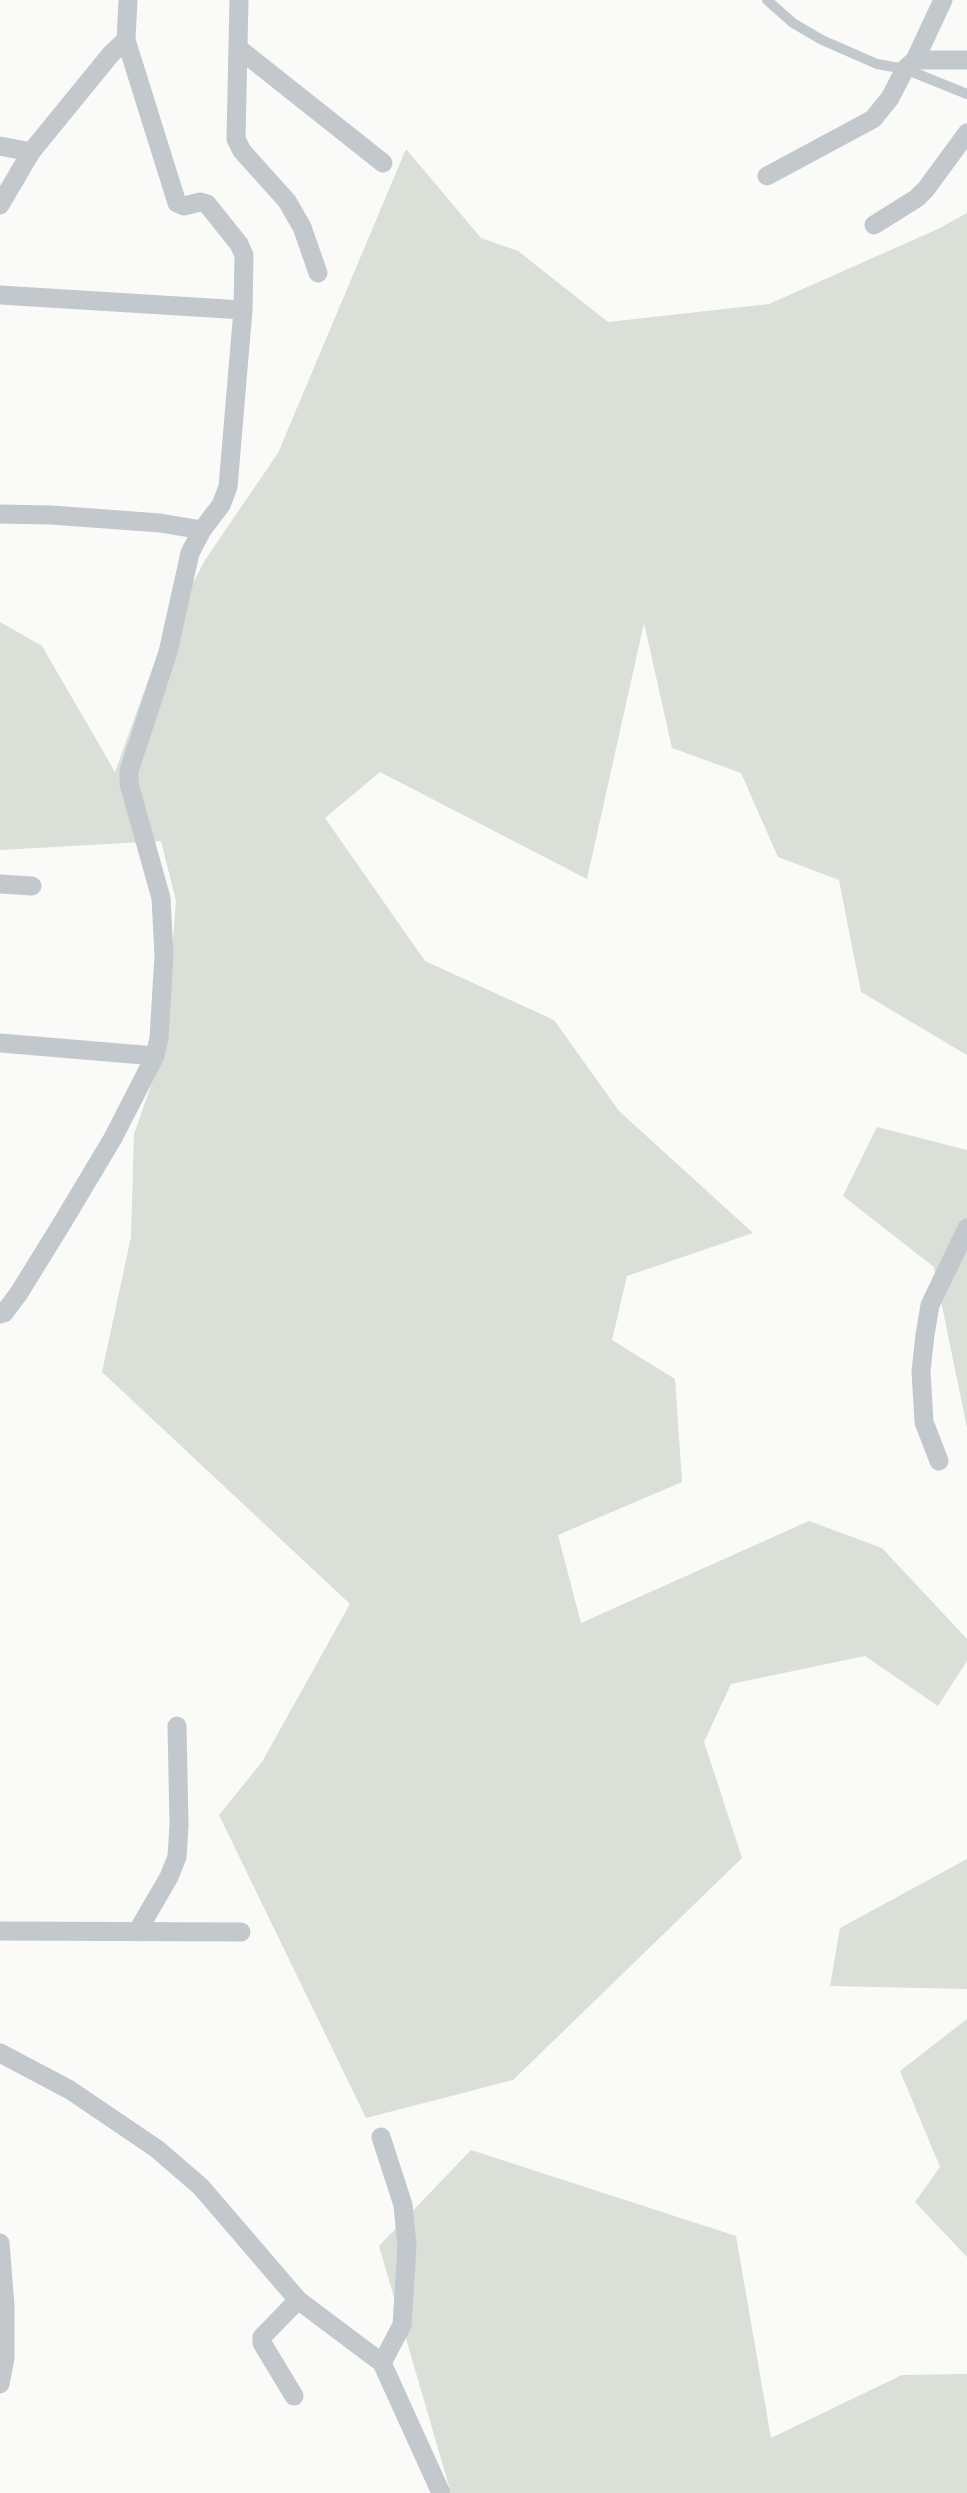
<!DOCTYPE html>
<style>
body{margin:0}
canvas{display:block;background:#fafaf8}
</style>
<canvas width="967" height="2493"></canvas>
<script>
const c = document.querySelector('canvas').getContext('2d');
c.lineJoin = 'round';
function paint(path, color) {
  c.fillStyle = color;
  c.fill(path, 'evenodd');
}
function shape(rows) {
  const path = new Path2D();
  for (const r of rows) {
    path.moveTo(r[0], r[1]);
    for (let i = 2; i < r.length; i += 2) path.lineTo(r[i], r[i + 1]);
  }
  return path;
}
function strokePath(path, color, width, dash) {
  c.strokeStyle = color;
  c.lineWidth = width;
  c.lineCap = dash ? 'butt' : 'round';
  c.setLineDash(dash || []);
  c.stroke(path);
}
const green = shape([
 [406,149,481,238,518,251,608,322,769,304,938,229,967,213,967,1055,861,992,839,880,778,857,741,773,672,748,644,623,587,879,380,772,325,818,425,961,554,1020,619,1111,753,1233,627,1276,612,1340,675,1379,682,1482,558,1535,581,1623,809,1521,882,1548,967,1639,967,1661,938,1706,865,1656,731,1684,704,1742,742,1858,513,2080,366,2118,219,1815,262,1762,350,1604,102,1372,131,1237,134,1134,165,1046,176,901,161,841,0,850,0,622,42,646,115,772,162,642,205,560,278,453],
 [877,1127,967,1150,967,1428,934,1267,843,1196],
 [967,1859,967,1989,830,1986,840,1928],
 [967,2019,967,2257,915,2202,940,2167,900,2071],
 [471,2150,736,2236,771,2438,902,2375,967,2374,967,2493,451,2493,379,2246]
]);
const service = shape([
 [767,0,793,23,822,40,877,64,905,69,967,94]
]);
const minor = shape([
 [239,0,236,139,242,151,287,201,302,227,318,273],
 [238,48,383,163],
 [915,60,967,60],
 [0,146,31,152,0,205],
 [31,152,111,54,126,40,128,0],
 [767,176,873,119,890,98,905,69,915,60,943,0],
 [874,225,917,198,926,189,967,133],
 [0,295,243,310,244,255,239,244,207,204,200,202,184,206,177,203,126,40],
 [0,514,51,515,160,523,202,530],
 [0,884,32,886],
 [0,1043,155,1056],
 [0,1314,4,1313,19,1293,64,1220,113,1138,155,1056,159,1038,164,955,161,898,129,784,129,771,168,652,190,553,202,530,221,505,228,487,243,310],
 [939,1461,924,1422,921,1371,925,1335,930,1305,967,1228],
 [0,1931,241,1932],
 [137,1932,169,1877,177,1857,179,1825,177,1726],
 [0,2053,70,2090,157,2149,201,2187,298,2300,382,2363,441,2493],
 [381,2137,403,2205,407,2246,402,2325,382,2363],
 [0,2243,5,2306,5,2358,0,2384],
 [294,2396,262,2343,262,2337,298,2300]
]);
paint(green, '#dadfd7');
strokePath(service, '#c3c8cc', 10);
strokePath(minor, '#c3c8cc', 19);
</script>
